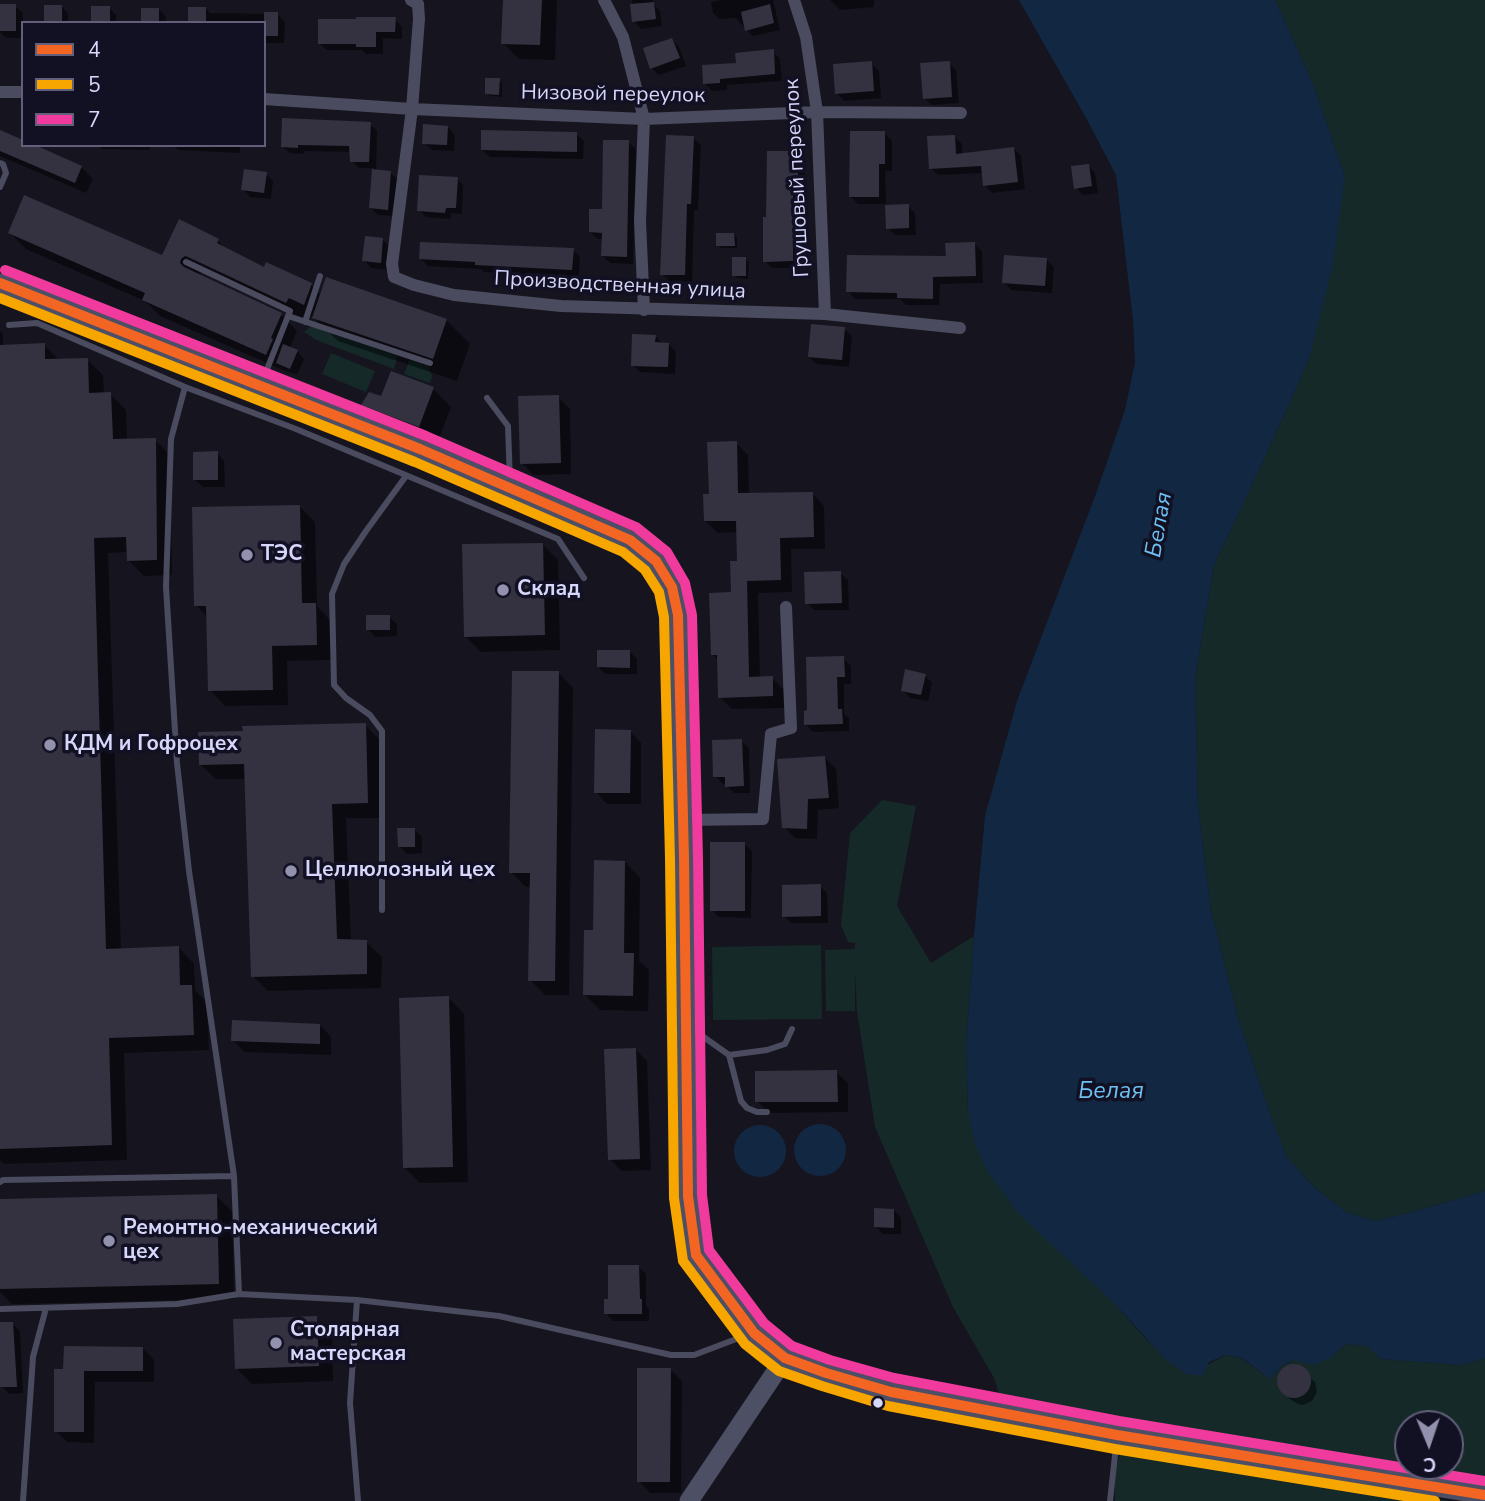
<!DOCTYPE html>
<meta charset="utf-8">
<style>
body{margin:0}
#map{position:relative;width:1485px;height:1501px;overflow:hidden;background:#16141f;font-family:"Nunito Sans",sans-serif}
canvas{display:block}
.legend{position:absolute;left:21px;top:21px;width:245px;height:126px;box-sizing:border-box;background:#121023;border:2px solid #615f79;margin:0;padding:9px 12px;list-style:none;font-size:21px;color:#d7d6fb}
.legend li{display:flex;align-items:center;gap:14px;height:35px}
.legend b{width:35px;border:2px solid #615f79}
.north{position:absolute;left:1394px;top:1410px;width:70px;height:70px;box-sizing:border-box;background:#121023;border:2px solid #615f79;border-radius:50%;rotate:178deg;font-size:19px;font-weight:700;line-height:28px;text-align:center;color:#d7d6fb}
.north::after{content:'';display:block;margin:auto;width:24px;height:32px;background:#9392ae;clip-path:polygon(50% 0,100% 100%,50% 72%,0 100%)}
</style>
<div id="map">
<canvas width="1485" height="1501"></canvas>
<ul class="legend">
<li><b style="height:9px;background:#f26522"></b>4</li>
<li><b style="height:9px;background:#f7a600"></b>5</li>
<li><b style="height:9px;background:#f13a9d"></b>7</li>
</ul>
<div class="north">С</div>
</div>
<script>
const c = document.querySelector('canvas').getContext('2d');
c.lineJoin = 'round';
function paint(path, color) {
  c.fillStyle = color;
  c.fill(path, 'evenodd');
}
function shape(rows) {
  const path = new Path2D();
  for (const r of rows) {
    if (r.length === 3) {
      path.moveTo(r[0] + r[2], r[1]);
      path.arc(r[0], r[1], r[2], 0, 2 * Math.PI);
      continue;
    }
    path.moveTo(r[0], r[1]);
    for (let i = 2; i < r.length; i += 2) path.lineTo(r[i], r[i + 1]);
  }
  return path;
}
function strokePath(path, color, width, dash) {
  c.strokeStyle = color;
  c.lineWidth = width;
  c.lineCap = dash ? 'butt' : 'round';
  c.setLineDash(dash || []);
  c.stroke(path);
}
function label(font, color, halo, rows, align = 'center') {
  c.font = font + ' "Nunito Sans",sans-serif';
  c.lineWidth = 7;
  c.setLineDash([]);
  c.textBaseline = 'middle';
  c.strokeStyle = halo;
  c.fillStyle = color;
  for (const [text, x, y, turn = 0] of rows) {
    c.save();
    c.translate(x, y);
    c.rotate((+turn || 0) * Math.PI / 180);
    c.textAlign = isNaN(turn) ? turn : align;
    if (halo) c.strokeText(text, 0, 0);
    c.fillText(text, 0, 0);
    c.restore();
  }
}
const green = shape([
 [1275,0,1485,0,1485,1191,1409,1213,1374,1221,1346,1212,1314,1187,1287,1157,1273,1122,1238,1018,1211,910,1198,805,1195,678,1214,565,1263,462,1309,359,1345,176,1313,84],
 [311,326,398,356,394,369,316,340,304,332],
 [331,353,375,371,366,392,322,374],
 [410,359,428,366,432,376,430,383,404,374],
 [882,800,916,806,897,906,931,963,974,936,966,1046,968,1110,1113,1302,1143,1336,1166,1359,1188,1375,1226,1355,1241,1358,1270,1379,1281,1366,1294,1360,1330,1358,1346,1344,1367,1346,1382,1359,1461,1365,1485,1358,1485,1481,1000,1397,994,1378,953,1307,875,1127,857,1012,855,973,855,1011,826,1011,825,950,855,949,855,943,848,942,841,925,850,833],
 [1408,1424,1450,1424,1450,1466,1408,1466],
 [821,945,822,1019,713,1020,712,947],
 [1125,1445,1449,1501,1115,1501,1115,1470,1121,1450]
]);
const water = shape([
 [1019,0,1275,0,1313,84,1345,176,1333,265,1309,359,1263,462,1214,565,1195,678,1198,805,1211,910,1238,1018,1273,1122,1287,1157,1314,1187,1346,1212,1374,1221,1409,1213,1485,1191,1485,1358,1461,1365,1381,1359,1367,1346,1346,1344,1330,1358,1314,1365,1294,1360,1281,1366,1270,1379,1242,1358,1226,1355,1209,1362,1203,1375,1188,1375,1166,1360,1113,1302,1018,1213,986,1169,975,1145,968,1110,966,1046,974,936,985,816,1017,701,1097,491,1125,410,1135,362,1133,320,1116,175,1085,116],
 [820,1150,26],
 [760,1151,26]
]);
const shadow = shape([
 [505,0,557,0,555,60,519,59,503,43],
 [632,0,653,0,653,3,660,11,662,26,641,29,634,21],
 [722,0,773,0,780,30,753,36,747,30,746,25,743,26,736,18,720,19,713,13,711,2],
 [830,0,874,0,874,7,840,10],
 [0,6,15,6,23,13,23,38,6,38,0,32],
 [62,7,68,13,68,23,46,23],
 [109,8,116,15,116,23,92,23],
 [159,9,166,17,166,23,142,23],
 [206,9,210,13,277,14,285,22,284,43,264,43,264,23,190,23],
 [395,19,402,27,402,39,383,38,383,54,366,54,362,50,327,50,319,43],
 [672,40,679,47,686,66,659,75,651,68],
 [773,51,780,59,782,81,727,85,727,90,712,91,705,84,738,64],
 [871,63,879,71,881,98,844,101,837,93],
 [949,63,956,70,959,103,932,105,924,98],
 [499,80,502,83,502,97,490,96,486,93],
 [370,124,377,131,376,171,390,172,398,180,395,216,378,215,371,208,374,168,359,168,352,161,351,152,304,151,304,154,290,153,282,146],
 [448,127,455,135,454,151,432,150,424,143],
 [0,132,23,145,81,167,93,179,86,193,0,156],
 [884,133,892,141,892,171,885,171,886,204,858,204,851,197],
 [576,134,584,141,583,159,490,157,482,150],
 [954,136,962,144,962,155,1013,148,1021,156,1025,189,992,193,985,185,983,173,938,175,931,168],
 [693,138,701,145,698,210,694,210,692,282,670,281,662,274],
 [628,142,636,149,633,264,610,263,603,256,603,239,598,239,590,232,604,211],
 [98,145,150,145,150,150,102,149],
 [173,145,240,145,240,153,178,150],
 [797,153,805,160,805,202,800,202,799,268,772,268,765,261,768,219],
 [1088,165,1095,173,1098,193,1083,195,1076,188],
 [266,174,273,181,271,199,250,197,243,189],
 [457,179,463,185,462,214,451,213,451,219,426,217,419,210],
 [908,206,915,213,916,235,895,235,888,228],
 [10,233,163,257,218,241,227,250,264,269,311,285,322,296,446,320,470,344,457,381,338,341,314,318,305,313,303,318,206,273,202,272,197,276,281,315,297,331,290,348,297,351,304,359,297,375,283,370,160,316,145,301,26,249],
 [734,235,737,238,737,248,721,248,718,245],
 [383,240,390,247,387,270,371,268,364,260],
 [974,244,982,251,983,283,940,284,939,305,906,305,900,299,855,299,848,291,948,258],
 [573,250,580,257,579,277,484,272,481,269,428,266,420,258],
 [745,259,749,262,748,279,737,278,734,275],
 [1046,260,1054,267,1052,293,1011,290,1004,282],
 [844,329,852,336,849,367,817,364,809,357],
 [0,331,3,334,3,346,44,345,60,361,87,360,103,375,104,394,110,394,126,410,127,441,155,440,170,455,172,575,144,576,128,560,128,552,108,553,121,950,179,948,194,964,195,990,207,1002,209,1050,124,1053,127,1160,4,1164,0,1160],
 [655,336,663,344,669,344,676,352,675,374,640,372,633,365],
 [433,389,451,407,437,444,382,422,364,404,382,398],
 [558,397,570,409,571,474,533,475,522,463],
 [736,443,748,455,749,495,812,493,824,506,825,549,791,549,792,592,758,593,760,678,772,678,784,690,785,708,732,709,720,697,719,661,713,655,733,594,739,562,738,532,718,533,705,521,710,496],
 [217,453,224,461,225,487,203,487,195,480],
 [300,507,315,522,317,606,331,621,332,660,287,661,288,705,225,706,210,690,208,618,196,605],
 [543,545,558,560,560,650,481,652,465,636],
 [840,573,848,580,849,610,814,610,807,603],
 [389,617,397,624,397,636,375,637,368,629],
 [630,652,637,659,637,674,606,674,598,667],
 [843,658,851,666,851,684,844,684,844,714,849,718,849,731,813,732,806,725,809,712],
 [559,673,573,688,569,995,545,995,530,980,531,887,526,887,511,872],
 [925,675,932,683,928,701,910,698,903,690],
 [365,725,380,740,383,818,346,818,351,942,366,942,382,957,381,988,268,991,253,976,246,779,216,779,200,764],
 [630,731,641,743,641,804,607,804,596,792],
 [741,741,749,748,750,793,734,793,727,786,727,784,723,784,715,776],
 [825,758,836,769,839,808,818,810,817,839,795,838,784,827],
 [414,829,422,837,422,853,407,854,399,846],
 [745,844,752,851,751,918,719,917,712,910],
 [625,862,640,878,639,961,649,970,648,1011,600,1010,584,994,595,931],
 [820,886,827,893,828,923,791,923,784,916],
 [449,998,464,1014,468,1182,420,1183,404,1167],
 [320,1025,331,1037,331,1055,244,1052,233,1040],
 [636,1050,647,1061,651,1170,621,1171,610,1159],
 [836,1072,848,1083,848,1112,769,1113,757,1101],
 [216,1196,232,1211,234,1299,12,1304,0,1292,0,1200],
 [894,1210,901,1218,901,1234,883,1234,876,1227],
 [639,1267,646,1274,646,1306,649,1309,649,1321,613,1321,606,1313,610,1301],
 [316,1318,332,1334,333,1381,252,1384,237,1369],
 [12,1323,20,1331,23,1393,9,1394,2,1386,0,1324],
 [143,1348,154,1360,154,1382,95,1382,94,1443,67,1442,56,1431,56,1371],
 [1293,1366,1298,1367,1315,1382,1317,1392,1312,1401,1303,1405,1298,1404,1290,1399,1282,1391,1278,1382,1281,1373,1284,1369],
 [670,1369,682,1381,681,1493,650,1493,639,1481]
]);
const building = shape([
 [503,0,542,0,540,45,501,44],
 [654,2,656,19,632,22,630,4],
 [0,4,16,4,16,31,0,31],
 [770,4,774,23,745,31,741,12],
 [44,5,62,5,62,23,44,23],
 [91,6,110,6,110,23,91,23],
 [188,7,206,7,206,23,188,23],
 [141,8,159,8,159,23,141,23],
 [264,12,278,12,278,36,264,36],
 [356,17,396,17,395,32,376,32,376,47,356,47,356,44,318,44,318,19,356,19],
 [672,38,680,58,650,69,643,48],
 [774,49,775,74,720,79,720,83,703,84,702,65,736,63,735,53],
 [872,61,874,91,835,94,833,64],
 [950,61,952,97,923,99,920,63],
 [485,78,500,78,499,95,485,94],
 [282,118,371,122,369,162,350,162,349,146,298,145,298,148,281,147],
 [423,124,448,126,447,145,422,144],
 [0,130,23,140,23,145,35,145,82,166,75,183,0,151],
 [481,130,577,132,577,152,481,150],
 [850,131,885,131,885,164,879,164,879,197,849,197],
 [666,135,694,136,691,204,687,204,685,275,660,275],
 [955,135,956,154,1014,147,1018,182,983,186,981,166,929,169,927,136],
 [603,140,629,140,627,257,601,256,602,233,589,232,589,209,602,209],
 [767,151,798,151,798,195,793,195,793,261,763,262,763,217,766,217],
 [1089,164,1092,186,1074,189,1071,166],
 [244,169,267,172,264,193,241,190],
 [372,169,391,171,388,210,369,208],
 [419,175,458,177,456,208,446,208,445,213,417,211],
 [24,195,162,255,179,219,219,239,217,243,264,267,266,262,312,283,304,305,289,298,286,303,188,257,185,256,181,259,180,263,184,267,282,313,271,338,273,339,266,355,142,300,145,293,8,233],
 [909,204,909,228,886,229,885,205],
 [716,233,734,233,735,246,716,246],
 [365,236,383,238,381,263,362,261],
 [420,242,574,248,572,270,475,265,475,262,419,259],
 [975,242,976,276,933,277,933,299,897,298,897,293,846,292,847,255,946,256,945,243],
 [1004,255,1047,258,1045,286,1002,283],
 [732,257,746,257,746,276,732,276],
 [326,277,447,319,433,359,312,318],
 [811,324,845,327,842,360,808,357],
 [632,334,656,335,655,342,669,343,668,367,631,366],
 [45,343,45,359,88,358,89,393,111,392,113,439,156,438,157,560,127,561,126,537,94,538,106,949,179,946,180,985,192,985,194,1035,109,1038,112,1145,0,1149,0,345],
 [283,344,298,350,290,369,276,363],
 [391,371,434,387,419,427,361,405,369,392,381,396],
 [559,395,561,463,520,464,518,396],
 [737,441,738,493,813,492,814,537,780,538,781,580,747,581,749,677,773,676,773,696,718,698,717,655,711,655,709,593,731,592,730,561,737,561,736,521,704,521,703,494,709,494,707,442],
 [218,451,218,480,193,480,193,452],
 [300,505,302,603,316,603,317,645,272,646,273,690,208,691,206,606,194,606,192,507],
 [543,543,545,635,464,637,462,544],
 [841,571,842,603,805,604,804,572],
 [366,615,390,615,390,630,366,630],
 [597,650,630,650,630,668,597,667],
 [844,656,845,677,837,677,838,709,842,709,843,724,804,725,804,711,807,710,806,657],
 [905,669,926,674,921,695,901,691],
 [512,671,559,671,555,981,528,981,530,873,509,873],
 [366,723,368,803,332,804,337,939,367,940,367,974,251,977,244,764,199,765,198,732,243,731,242,726],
 [595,729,631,730,630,793,594,793],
 [742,739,744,786,725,787,725,777,713,777,712,740],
 [825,756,829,798,808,799,807,829,782,828,777,759],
 [397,828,415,828,415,847,398,847],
 [710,842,745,842,745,911,710,911],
 [594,860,625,861,624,953,634,953,633,996,583,995,584,930,593,930],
 [821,884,821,916,782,917,782,885],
 [449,996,453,1167,403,1168,399,998],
 [232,1020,320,1024,320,1044,231,1041],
 [636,1048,640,1159,608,1160,604,1049],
 [837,1070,838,1102,755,1102,755,1071],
 [217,1194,219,1284,0,1289,0,1199],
 [874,1208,894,1209,894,1228,874,1227],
 [608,1265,639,1265,640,1299,642,1299,642,1314,604,1314,604,1299,608,1299],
 [317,1316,319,1366,235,1369,233,1319],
 [0,1322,13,1322,17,1387,0,1387],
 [64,1346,143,1347,143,1371,84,1371,84,1432,54,1432,54,1369,63,1369],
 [1294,1381,17],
 [637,1368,671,1368,670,1482,637,1482]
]);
const service = shape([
 [0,163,3,164,6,173,0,187],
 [186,262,290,311,262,382],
 [288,316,430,363],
 [305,322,320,276],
 [9,325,37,323,185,387,296,429,558,539,584,578],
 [185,387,171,439,166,587,177,763,189,871,234,1176,239,1294],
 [487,398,508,426,510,482],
 [382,910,382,731,370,715,346,698,334,685,332,594,344,564,366,531,406,476],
 [691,1028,729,1055,767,1050,785,1044,792,1029],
 [729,1055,741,1101,747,1108,757,1112,767,1112],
 [0,1182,3,1180,234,1176],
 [357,1300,350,1403,358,1501],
 [0,1309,177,1304,239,1294,357,1300,499,1316,671,1355,694,1355,752,1333],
 [23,1501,33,1357,46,1308],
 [1110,1501,1117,1437]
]);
const minor = shape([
 [411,0,418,4,419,19,412,109,392,264,394,277,414,285,454,295,561,306,825,314,960,328],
 [604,0,623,37,644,119,640,221,644,310],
 [794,0,806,37,817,112,825,314],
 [0,92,23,92],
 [264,99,412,109,644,119,817,112,961,113],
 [683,820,763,819,771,734,791,728,786,607],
 [1413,1501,1416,1484]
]);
const secondary = shape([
 [0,283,420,449,630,540,656,561,672,587,678,615,684,858,688,1196,696,1255,754,1333,785,1358,826,1373,891,1392,1117,1435,1485,1495],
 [689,1501,785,1358]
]);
const bus1 = shape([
 [0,283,420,449,630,540,656,561,672,587,678,615,684,858,688,1196,696,1255,754,1333,785,1358,826,1373,891,1392,1117,1435,1485,1495]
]);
const bus2 = shape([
 [0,298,415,462,623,552,645,570,659,592,664,617,670,858,674,1198,683,1261,745,1344,779,1371,822,1386,888,1406,1115,1449,1435,1501]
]);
const bus3 = shape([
 [5,270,426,436,636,527,667,552,685,583,692,615,698,858,702,1195,709,1250,764,1323,792,1346,830,1360,894,1378,1119,1421,1485,1481]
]);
const markers = [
 [247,555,7,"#9392ae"],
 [503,590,7,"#9392ae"],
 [50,745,7,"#9392ae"],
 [291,871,7,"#9392ae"],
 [109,1241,7,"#9392ae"],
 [276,1343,7,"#9392ae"],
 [878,1403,6,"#d7d6fb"]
];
const streetNames = [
 ["Низовой переулок",613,95,1],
 ["Грушовый переулок",798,178,-93],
 ["Производственная улица",620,286,3]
];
const poiNames = [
 ["ТЭС",261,555],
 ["Склад",517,590],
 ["КДМ и Гофроцех",64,745],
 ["Целлюлозный цех",305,871],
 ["Ремонтно-механический",123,1229],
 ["цех",123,1253],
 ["Столярная",290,1331],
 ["мастерская",290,1355]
];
const waterNames = [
 ["Белая",1160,525,-80],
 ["Белая",1111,1092]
];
paint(green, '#142928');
paint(water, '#122842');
paint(shadow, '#0007');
paint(building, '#343241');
strokePath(service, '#4a4b5e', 6);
strokePath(minor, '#4a4b5e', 12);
strokePath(secondary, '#4d4f65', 19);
strokePath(bus1, '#f26522', 10);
strokePath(bus2, '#f7a600', 10);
strokePath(bus3, '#f13a9d', 10);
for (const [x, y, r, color] of markers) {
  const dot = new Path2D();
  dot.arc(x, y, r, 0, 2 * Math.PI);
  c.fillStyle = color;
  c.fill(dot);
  strokePath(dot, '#121023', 2.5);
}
label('21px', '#d7d6fb', '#121023', streetNames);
label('bold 21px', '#d7d6fb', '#121023', poiNames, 'left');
label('italic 23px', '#6dc0f2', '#121023', waterNames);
</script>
